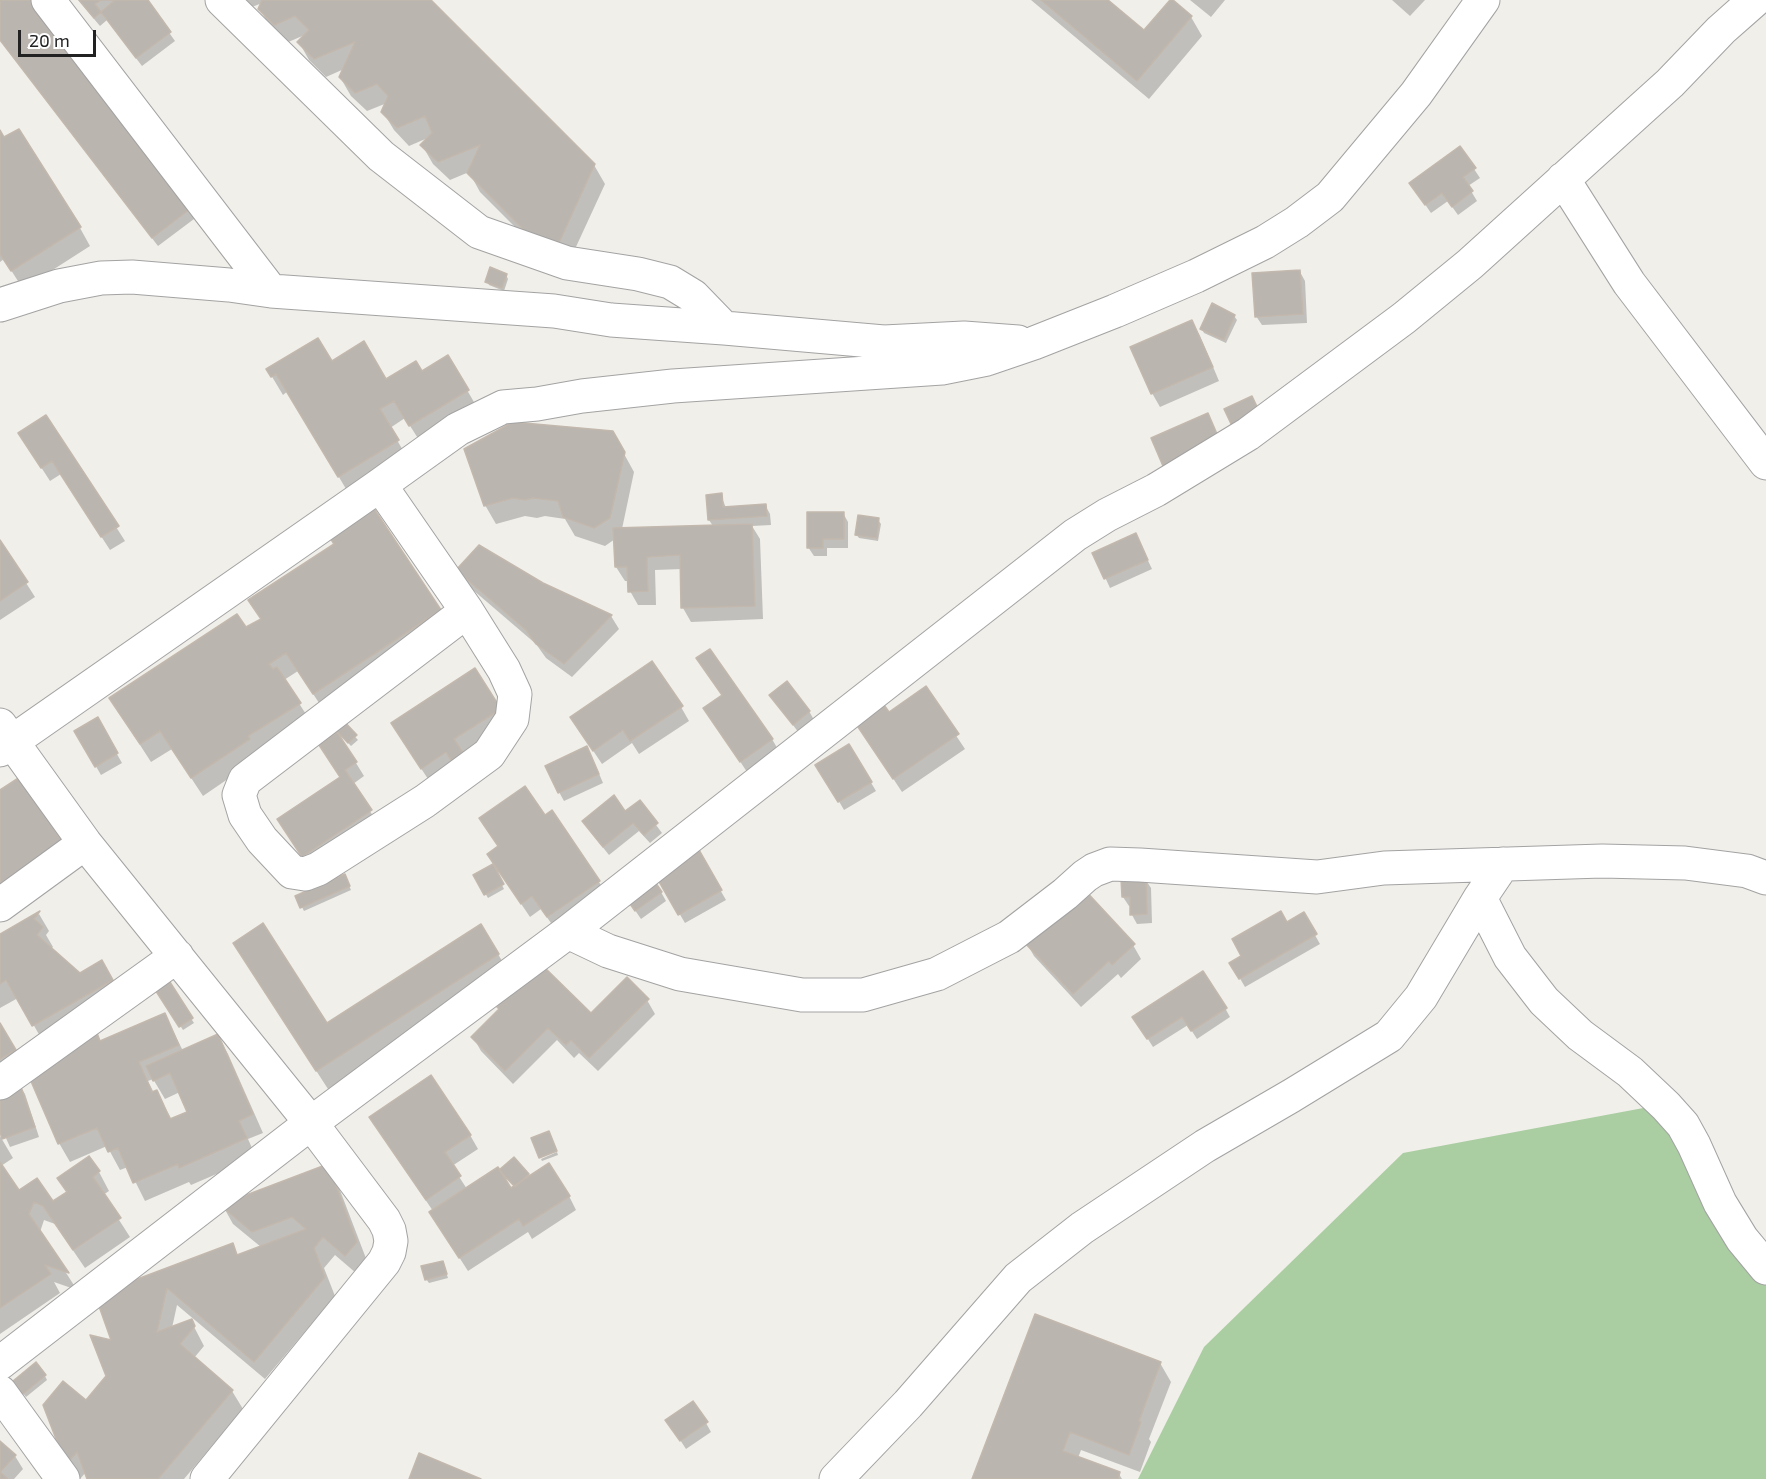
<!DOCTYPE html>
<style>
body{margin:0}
#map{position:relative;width:1766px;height:1479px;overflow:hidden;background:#f1efea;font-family:"Exo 2",sans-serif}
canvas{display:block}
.scale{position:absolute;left:18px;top:30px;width:78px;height:27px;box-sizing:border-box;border:3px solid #222;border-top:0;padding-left:8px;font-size:18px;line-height:21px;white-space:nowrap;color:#222;-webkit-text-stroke:4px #fff;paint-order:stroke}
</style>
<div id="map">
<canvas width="1766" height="1479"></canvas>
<div class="scale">20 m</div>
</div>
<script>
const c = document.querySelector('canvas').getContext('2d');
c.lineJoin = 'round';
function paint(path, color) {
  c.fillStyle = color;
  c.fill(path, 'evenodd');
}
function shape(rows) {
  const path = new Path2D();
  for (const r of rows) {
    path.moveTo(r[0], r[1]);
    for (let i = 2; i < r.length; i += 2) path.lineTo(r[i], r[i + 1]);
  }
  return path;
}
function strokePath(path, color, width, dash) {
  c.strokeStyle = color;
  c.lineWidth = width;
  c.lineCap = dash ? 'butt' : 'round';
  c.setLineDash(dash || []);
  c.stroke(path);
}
const forest = shape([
 [1654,1106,1766,1248,1766,1479,1138,1479,1204,1347,1403,1153]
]);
const shadow = shape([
 [0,0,198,216,158,246,0,40],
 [78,0,146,0,175,41,142,66,107,20,100,26],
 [238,0,429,0,594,165,605,184,563,275,480,192,469,172,450,180,433,164,422,145,430,137,409,146,394,130,383,112,387,103,367,111,351,96,340,77,344,69,326,77,309,60,299,42,307,34,286,43,270,27,260,9,262,3,247,9],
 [1031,0,1106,0,1144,33,1191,17,1202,36,1149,99],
 [1190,0,1225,0,1211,17],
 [1392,0,1425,0,1410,16],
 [0,133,80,228,90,246,23,289,4,259,0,262],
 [1474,169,1480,178,1468,186,1477,201,1458,215,1448,201,1431,213,1411,184],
 [1300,272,1305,281,1307,323,1262,325,1256,316],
 [506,275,508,279,504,291,489,285,487,281],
 [1234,316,1237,320,1226,343,1204,333,1202,329],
 [1192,322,1200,336,1219,381,1160,407,1152,393],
 [331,363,386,381,421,373,467,390,478,409,421,443,405,418,390,428,408,459,349,494,288,391,283,395,268,370],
 [46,417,125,541,110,550,61,474,50,481,28,447],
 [612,432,634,472,622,529,713,526,709,520,707,496,721,495,726,508,765,505,770,514,771,525,752,526,760,539,763,619,691,622,683,608,682,569,655,570,656,605,638,605,630,591,629,581,625,581,616,567,615,539,605,546,575,536,565,519,545,516,537,518,525,516,496,524,485,505],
 [843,513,848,522,848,548,827,548,827,556,814,556,808,547],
 [878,520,881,524,878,541,859,538,856,534],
 [0,542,35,597,0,620],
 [1140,544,1152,569,1110,588,1094,553],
 [458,570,542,584,611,616,619,629,572,677,546,658,536,644,466,584],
 [250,601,439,610,450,629,325,712,298,671,284,680,311,722,203,796,172,749,151,762,122,717,245,629,262,620],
 [475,670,508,723,462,753,430,782,401,738],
 [925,689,965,749,902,792,856,722,888,714],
 [723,696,772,739,780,753,749,775,705,708],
 [771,696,809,711,814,720,799,733],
 [681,707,689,721,639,754,632,743,602,764,580,731],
 [97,719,122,763,101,775,76,732],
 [339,719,358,740,351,746,335,729],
 [849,746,876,791,844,810,818,765],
 [592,757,603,783,564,801,559,792],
 [329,759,356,763,364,776,353,784,378,824,311,869,287,833,342,778],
 [639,802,662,833,650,843,639,831,609,855,589,830,625,813],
 [545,818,599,882,607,895,556,930,541,909,530,917,497,868],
 [693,843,726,900,685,923,652,867],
 [492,866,504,889,488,898,475,876],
 [346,879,351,890,304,911,297,897],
 [1145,879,1151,888,1152,923,1137,924,1132,915,1132,906,1129,906,1123,897],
 [661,892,666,901,641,919,624,894],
 [39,914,49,931,46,935,53,947,51,949,80,974,102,962,123,999,44,1043,18,998,0,1008,0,936],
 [1303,914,1320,944,1245,987,1231,963],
 [1026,942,1133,945,1141,959,1121,978,1118,974,1081,1007,1034,956],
 [498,954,509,973,328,1089,246,962,326,1025],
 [167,982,194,1023,183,1030,156,988],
 [647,1000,655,1014,598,1071,579,1053,574,1058,557,1040,513,1084,481,1051,473,1037,591,1016],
 [1225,1008,1230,1017,1197,1039,1188,1025,1153,1047,1134,1017],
 [165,1015,183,1051,218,1036,228,1054,263,1133,248,1139,256,1157,191,1185,189,1182,145,1201,128,1167,120,1170,107,1146,70,1162,59,1143,27,1068,0,1084,0,1025,24,1067,101,1043],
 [153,1079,165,1099,180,1092,189,1113,172,1120,157,1092,154,1093,148,1081],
 [19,1085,25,1094,39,1137,10,1147,0,1125],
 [379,1131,470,1135,478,1149,452,1166,467,1189,510,1190,515,1187,514,1159,529,1177,569,1196,576,1210,532,1239,528,1232,468,1271,439,1226,433,1211],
 [0,1136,13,1158,1,1166,18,1192,53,1203,67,1193,59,1179,99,1172,109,1191,103,1195,130,1237,85,1268,55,1224,44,1220,40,1232,77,1290,54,1282,60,1293,0,1334],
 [557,1152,558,1155,542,1161,541,1159],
 [327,1166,338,1185,367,1261,356,1273,335,1255,324,1268,335,1296,265,1379,177,1305,172,1328,191,1321,204,1346,194,1358,232,1391,243,1409,184,1479,89,1479,86,1472,80,1479,75,1479,67,1465,86,1402,107,1376,114,1342,96,1296,232,1245,238,1256,261,1247,233,1224,223,1206],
 [444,1266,448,1278,429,1283,426,1279],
 [1160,1363,1171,1382,1149,1439,1151,1442,1140,1472,1081,1450,1078,1458,1119,1474,1122,1479,974,1479],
 [45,1376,47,1380,26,1397,17,1386],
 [706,1423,711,1432,686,1449,673,1429],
 [0,1443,15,1456,23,1469,14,1479,0,1479]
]);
const building = shape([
 [0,0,35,0,194,206,152,238,0,40,0,0],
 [79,0,115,0,94,18,79,0],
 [101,0,148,0,171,32,136,58,95,4,101,0],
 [262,0,431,0,595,164,552,258,467,173,480,145,438,162,420,145,432,133,425,116,397,128,381,112,388,96,377,84,355,93,339,77,355,42,314,59,297,42,309,30,295,16,274,25,258,9,262,0],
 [1041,0,1108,0,1144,30,1170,0,1173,0,1192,16,1137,81,1041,0],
 [19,129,81,227,11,271,0,254,0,130,4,137,19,129],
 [1460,146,1476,168,1463,177,1473,191,1452,207,1442,193,1425,205,1409,183,1460,146],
 [490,267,507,274,502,288,485,282,490,267],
 [1300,270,1303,314,1255,317,1252,273,1300,270],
 [1212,303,1235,315,1224,340,1200,329,1212,303],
 [1192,320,1213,367,1151,394,1130,347,1192,320],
 [318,338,332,361,364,341,386,379,416,361,422,371,448,355,469,390,409,426,394,401,380,409,399,440,338,477,276,374,271,377,266,369,318,338],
 [1252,396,1260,413,1232,426,1224,409,1252,396],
 [1208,413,1223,448,1166,473,1151,438,1208,413],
 [46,415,119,526,101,537,52,461,41,468,18,433,46,415],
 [513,422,613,431,625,452,610,518,594,528,563,517,558,501,533,498,525,500,513,498,484,506,464,449,513,422],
 [722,493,723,507,766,504,767,516,708,520,706,495,722,493],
 [369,501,441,610,313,694,286,653,269,664,273,669,277,667,301,703,248,736,250,739,191,778,160,731,140,744,109,698,237,614,246,627,261,619,248,600,334,544,325,530,369,501],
 [807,512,844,512,844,539,823,539,823,548,807,548,807,512],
 [858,515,879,518,877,538,855,535,858,515],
 [752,524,755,606,681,608,680,555,647,557,648,591,628,592,627,567,615,567,613,528,752,524],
 [1136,533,1148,560,1104,579,1092,553,1136,533],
 [0,540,28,582,0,601,0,540],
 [479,545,543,583,612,615,564,664,536,644,526,630,456,570,479,545],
 [710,649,773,739,740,762,703,708,722,695,696,658,710,649],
 [652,661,683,706,630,741,623,730,593,751,570,717,652,661],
 [475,668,501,709,454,739,464,754,452,762,446,752,421,769,391,723,475,668],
 [787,681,810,711,793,725,769,695,787,681],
 [926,686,959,734,893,779,854,721,882,702,889,712,926,686],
 [339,716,357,735,348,743,331,725,339,716],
 [98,717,118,753,95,767,74,731,98,717],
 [337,732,357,762,345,770,372,810,302,857,277,819,340,777,319,745,337,732],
 [849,744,872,782,838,802,815,765,849,744],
 [587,746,599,774,558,793,545,766,587,746],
 [20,777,67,849,0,892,0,790,20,777],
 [525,786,545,815,552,810,600,881,547,917,532,896,521,904,487,854,498,846,479,818,525,786],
 [614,795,625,811,640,800,658,823,644,835,633,823,603,847,582,821,614,795],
 [694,841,722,890,678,915,650,866,694,841],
 [493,864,504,884,484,895,473,875,493,864],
 [644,866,662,892,635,911,617,885,644,866],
 [345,874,350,886,300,908,295,896,345,874],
 [1146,878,1147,914,1130,915,1130,897,1122,897,1121,879,1146,878],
 [1082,887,1135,944,1112,965,1109,961,1073,994,1024,942,1082,887],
 [40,911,34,919,43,927,37,935,80,973,102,960,113,980,32,1026,6,980,0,984,0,934,40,911],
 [1281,911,1287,922,1304,912,1317,934,1239,979,1229,963,1241,956,1232,939,1281,911],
 [263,923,327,1023,481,924,499,954,316,1071,233,943,263,923],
 [540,963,591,1013,627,977,649,999,589,1058,571,1040,566,1045,548,1028,505,1071,471,1037,499,1009,497,1007,540,963],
 [1203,971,1227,1008,1191,1031,1182,1017,1147,1039,1132,1017,1203,971],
 [168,979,193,1018,179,1027,154,988,168,979],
 [165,1013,179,1045,139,1062,152,1092,157,1090,170,1119,187,1112,170,1073,153,1081,146,1066,218,1034,253,1114,239,1121,247,1138,179,1168,178,1164,133,1183,118,1148,108,1152,97,1128,58,1144,24,1065,97,1033,100,1041,165,1013],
 [0,1023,16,1050,0,1059,0,1023],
 [431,1075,471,1135,445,1152,461,1176,426,1200,369,1117,431,1075],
 [20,1084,35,1127,2,1139,0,1132,0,1091,20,1084],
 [549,1131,557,1151,539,1158,531,1138,549,1131],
 [89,1156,100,1171,93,1177,121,1218,73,1250,43,1206,34,1202,29,1214,69,1273,45,1265,51,1274,0,1308,0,1162,19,1190,37,1178,53,1201,67,1192,57,1178,89,1156],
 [514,1157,529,1174,515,1187,499,1170,514,1157],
 [549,1163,570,1196,523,1226,519,1219,459,1258,429,1212,498,1167,511,1188,549,1163],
 [328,1164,357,1242,345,1256,323,1237,314,1248,325,1277,254,1362,167,1288,157,1332,192,1319,195,1326,180,1344,233,1390,158,1479,87,1479,77,1452,66,1465,43,1405,63,1381,86,1400,106,1376,90,1335,111,1340,95,1295,233,1243,237,1255,306,1229,292,1217,252,1232,220,1205,328,1164],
 [443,1261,447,1274,425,1280,421,1266,443,1261],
 [1035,1314,1161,1362,1139,1421,1141,1422,1129,1455,1070,1432,1063,1451,1120,1472,1118,1479,972,1479,1035,1314],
 [36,1362,46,1375,23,1394,13,1381,36,1362],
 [693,1401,708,1422,680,1441,665,1420,693,1401],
 [0,1441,16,1455,0,1472,8,1479,0,1479,0,1441],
 [419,1453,481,1479,409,1479,419,1453]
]);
const minor = shape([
 [48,0,271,291],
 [222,0,381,156,479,232,567,263,638,274,670,282,693,296,724,328],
 [1563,179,1629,283,1766,463],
 [0,305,59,286,101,278,132,277,229,285,271,291,554,311,611,320,724,328,884,342,964,338,1018,342],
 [380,485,467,611,504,670,515,694,512,719,489,754,425,801,318,869,305,874,292,872,262,840,245,815,239,795,245,780,467,611],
 [0,725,85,843,311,1123,384,1220,389,1230,391,1241,389,1252,384,1262,207,1479],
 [0,750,380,485,458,429,503,407,537,404,582,396,673,386,942,368,987,359,1034,343,1115,311,1196,276,1265,242,1297,222,1330,197,1416,94,1483,0],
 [1480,898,1510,957,1544,1001,1580,1035,1630,1072,1666,1106,1683,1125,1694,1145,1720,1203,1742,1239,1766,1268],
 [0,905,85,843],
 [568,932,608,951,680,974,802,995,863,995,937,974,1009,937,1065,894,1085,876,1094,870,1110,864,1140,865,1317,877,1384,868,1602,861,1685,863,1747,871,1766,878],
 [0,1083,177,956],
 [0,1363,311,1123,568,932,1075,535,1107,515,1156,490,1248,434,1404,318,1470,264,1639,111,1670,83,1721,30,1755,0],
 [0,1392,63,1479],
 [836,1479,908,1404,1018,1278,1082,1228,1205,1146,1291,1096,1389,1036,1421,997,1480,898,1503,864]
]);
paint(forest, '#aacda2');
paint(shadow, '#0003');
paint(building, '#bbb5af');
strokePath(building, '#c2b8ad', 1.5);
strokePath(minor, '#a3a3a3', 35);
strokePath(minor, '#fff', 33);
</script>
